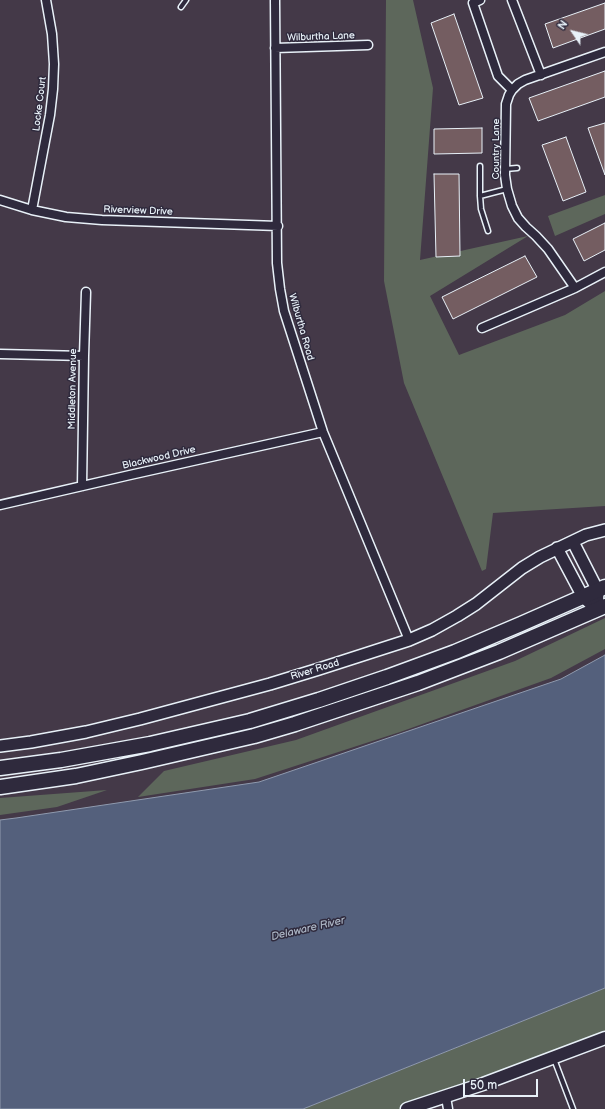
<!DOCTYPE html>
<style>
body{margin:0}
#map{position:relative;width:605px;height:1109px;overflow:hidden;background:#443948;font-family:"Balsamiq Sans",sans-serif}
canvas{display:block}
.north{position:absolute;left:553px;top:12px;width:40px;height:40px;-webkit-text-stroke:3px #2f2a3d;paint-order:stroke;rotate:305deg;font-size:11px;font-weight:700;line-height:16px;text-align:center;color:#e8f1f8}
.north::after{content:'';display:block;margin:auto;width:14px;height:18px;background:#e8f1f8;clip-path:polygon(50% 0,100% 100%,50% 72%,0 100%)}
.scale{position:absolute;left:463px;top:1079px;width:75px;height:18px;box-sizing:border-box;border:2px solid #e8f1f8;border-top:0;padding-left:5px;font-size:12px;line-height:14px;white-space:nowrap;color:#e8f1f8;-webkit-text-stroke:3px #2f2a3d;paint-order:stroke}
</style>
<div id="map">
<canvas width="605" height="1109"></canvas>
<div class="north">N</div>
<div class="scale">50 m</div>
</div>
<script>
const c = document.querySelector('canvas').getContext('2d');
c.lineJoin = 'round';
function paint(path, color) {
  c.fillStyle = color;
  c.fill(path, 'evenodd');
}
function shape(rows) {
  const path = new Path2D();
  for (const r of rows) {
    path.moveTo(r[0], r[1]);
    for (let i = 2; i < r.length; i += 2) path.lineTo(r[i], r[i + 1]);
  }
  return path;
}
function strokePath(path, color, width, dash) {
  c.strokeStyle = color;
  c.lineWidth = width;
  c.lineCap = dash ? 'butt' : 'round';
  c.setLineDash(dash || []);
  c.stroke(path);
}
function label(font, color, halo, rows, align = 'center') {
  c.font = font + ' "Balsamiq Sans",sans-serif';
  c.lineWidth = 3;
  c.setLineDash([]);
  c.textBaseline = 'middle';
  c.strokeStyle = halo;
  c.fillStyle = color;
  for (const [text, x, y, turn = 0] of rows) {
    c.save();
    c.translate(x, y);
    c.rotate((+turn || 0) * Math.PI / 180);
    c.textAlign = isNaN(turn) ? turn : align;
    if (halo) c.strokeText(text, 0, 0);
    c.fillText(text, 0, 0);
    c.restore();
  }
}
const green = shape([
 [386,0,413,0,433,88,420,260,528,236,430,296,459,355,565,315,605,291,605,506,493,513,486,569,482,571,404,383,384,281],
 [605,195,605,214,555,236,548,216],
 [605,618,605,649,551,678,400,732,255,779,138,797,164,771,296,740,515,661],
 [107,790,57,807,0,815,0,798],
 [605,988,605,1036,407,1109,303,1109]
]);
const water = shape([
 [605,655,605,988,303,1109,0,1109,0,820,16,818,259,782,561,679,605,655]
]);
const building = shape([
 [605,3,605,29,553,48,545,24,605,3],
 [454,14,483,98,459,105,431,23,454,14],
 [605,71,605,97,538,121,529,98,605,71],
 [605,123,605,175,588,128,605,123],
 [482,128,482,153,434,154,434,129,482,128],
 [566,137,586,192,563,201,542,145,566,137],
 [434,174,459,174,460,256,436,257,434,174],
 [605,223,605,250,584,261,573,239,605,223],
 [525,256,537,277,453,319,442,297,525,256]
]);
const service = shape([
 [181,7,186,0],
 [480,166,480,196,481,209,488,231],
 [505,169,517,168],
 [480,196,507,189],
 [554,1059,573,1109]
]);
const minor = shape([
 [275,0,277,263,280,289,284,311,323,432,409,640],
 [480,0,473,3,498,76,512,90],
 [512,0,541,75],
 [275,48,368,45],
 [0,200,32,210,66,217,102,220,278,226],
 [32,210,50,115,53,89,54,64,52,34,46,0],
 [575,288,548,249,536,236,526,227,518,218,512,206,507,189,505,175,506,104,509,95,512,90,518,84,525,80,605,52],
 [482,328,575,288,605,272],
 [0,354,84,356],
 [82,486,84,356,86,292],
 [0,505,130,475,323,432],
 [446,1097,448,1109]
]);
const tertiary = shape([
 [573,542,598,591,597,610],
 [557,548,583,597,597,610],
 [0,746,31,742,86,732,140,719,270,684,319,669,409,640,432,630,457,616,476,604,522,568,540,557,586,535,605,530]
]);
const secondary = shape([
 [407,1109,483,1084,605,1038]
]);
const trunk = shape([
 [0,768,61,760,150,744,250,721,319,700,387,677,455,652,521,624,605,587],
 [0,787,76,776,142,762,254,736,295,724,418,683,499,652,605,606]
]);
const streetNames = [
 ["Wilburtha Lane",321,37,-2],
 ["Locke Court",40,104,-83],
 ["Country Lane",496,149,-90],
 ["Riverview Drive",138,211,2],
 ["Wilburtha Road",301,327,74],
 ["Middleton Avenue",73,389,-89],
 ["Blackwood Drive",159,458,-13],
 ["River Road",315,670,-17]
];
const waterNames = [
 ["Delaware River",308,929,-13]
];
paint(green, '#5d675b');
paint(water, '#54607c');
strokePath(water, '#8f9aae', 1);
paint(building, '#745d61');
strokePath(building, '#e8f1f8', 1);
strokePath(service, '#e8f1f8', 7);
strokePath(minor, '#e8f1f8', 11);
strokePath(tertiary, '#e8f1f8', 14);
strokePath(secondary, '#e8f1f8', 15);
strokePath(trunk, '#e8f1f8', 17);
strokePath(service, '#2f2a3d', 4);
strokePath(minor, '#2f2a3d', 8);
strokePath(tertiary, '#2f2a3d', 11);
strokePath(secondary, '#2f2a3d', 12);
strokePath(trunk, '#2f2a3d', 14);
label('10px', '#e8f1f8', '#2f2a3d', streetNames);
label('italic 11px', '#adb7c6', '#2f2a3d', waterNames);
</script>
